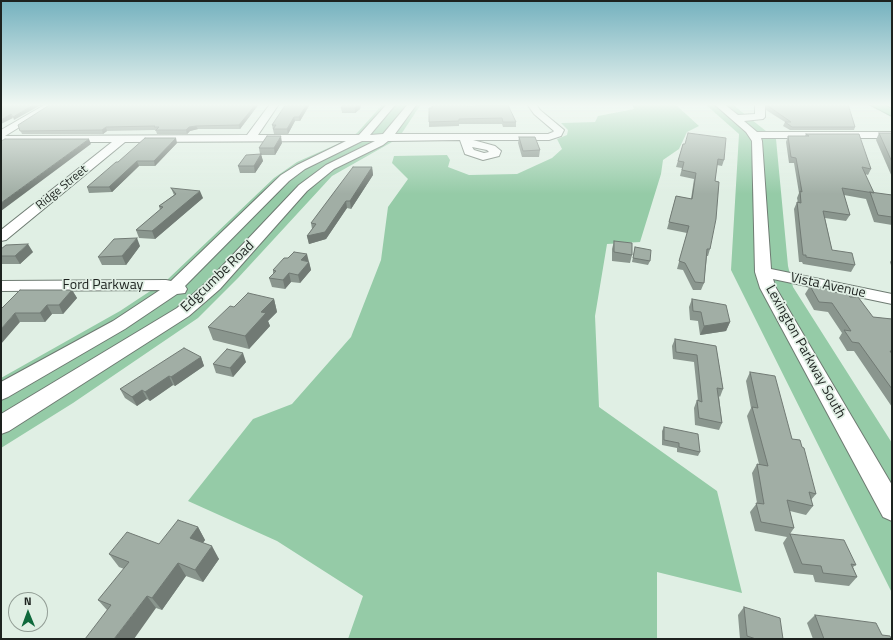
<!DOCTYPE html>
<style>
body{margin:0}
#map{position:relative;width:893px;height:640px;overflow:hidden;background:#e0efe4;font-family:"Titillium Web",sans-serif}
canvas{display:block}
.frame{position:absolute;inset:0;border:2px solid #1d221f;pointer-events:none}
.north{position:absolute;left:8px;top:592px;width:40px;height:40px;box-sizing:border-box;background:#e0efe4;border:1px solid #929d95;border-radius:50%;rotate:359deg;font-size:11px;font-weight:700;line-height:16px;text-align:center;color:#1d221f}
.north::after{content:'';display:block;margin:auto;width:14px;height:18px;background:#0f693c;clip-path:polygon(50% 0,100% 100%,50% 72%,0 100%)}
</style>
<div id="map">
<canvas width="893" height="640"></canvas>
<div class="frame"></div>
<div class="north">N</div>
</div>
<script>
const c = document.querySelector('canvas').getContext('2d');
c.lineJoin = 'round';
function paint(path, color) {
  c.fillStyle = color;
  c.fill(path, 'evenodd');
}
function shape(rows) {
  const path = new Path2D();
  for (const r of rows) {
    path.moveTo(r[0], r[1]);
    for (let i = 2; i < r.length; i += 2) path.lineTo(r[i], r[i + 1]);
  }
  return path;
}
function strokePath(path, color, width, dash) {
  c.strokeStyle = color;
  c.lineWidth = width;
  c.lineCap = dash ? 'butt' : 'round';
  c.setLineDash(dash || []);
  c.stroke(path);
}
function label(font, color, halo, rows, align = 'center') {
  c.font = font + ' "Titillium Web",sans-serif';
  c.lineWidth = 3.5;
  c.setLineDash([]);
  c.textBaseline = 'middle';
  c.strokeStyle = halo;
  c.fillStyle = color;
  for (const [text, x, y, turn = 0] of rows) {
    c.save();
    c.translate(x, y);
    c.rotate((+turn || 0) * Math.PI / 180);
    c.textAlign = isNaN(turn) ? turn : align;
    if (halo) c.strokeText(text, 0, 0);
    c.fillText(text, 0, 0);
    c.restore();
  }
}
const green = shape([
 [383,104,421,104,402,133,392,142,332,176,238,278,198,318,73,403,1,448,1,378,120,311,167,280,274,178,297,162,342,142,357,133],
 [632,104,675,104,699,126,687,132,679,149,663,160,661,174,640,242,607,244,595,316,599,407,717,491,742,593,657,572,657,639,348,639,363,596,277,541,188,501,253,419,292,404,351,337,381,260,388,207,408,179,392,163,394,156,447,155,450,160,448,167,469,175,517,174,552,158,562,149,557,139,567,135,568,130,561,123,595,122,598,116,634,109],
 [705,104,732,104,776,139,788,266,793,287,892,443,892,593,731,270,739,134]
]);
const minor = shape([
 [46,104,57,104,5,136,247,135,270,104,279,104,258,135,359,135,387,104,396,104,370,135,383,134,408,104,417,104,395,134,548,134,553,132,554,131,534,114,527,104,536,104,540,110,564,130,561,136,549,140,473,140,495,146,501,151,499,156,483,160,465,154,460,140,388,141,383,145,334,169,307,191,220,289,189,316,9,431,1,434,1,414,177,308,208,281,299,185,326,165,375,141,362,141,305,169,289,181,185,286,187,289,185,293,177,294,125,329,8,397,1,400,1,382,113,321,160,290,1,291,1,281,166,280,171,281,281,175,297,165,346,141,125,142,6,240,1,241,1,230,112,142,1,142,1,130,46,104],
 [472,147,487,150,489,152,484,153,474,150,472,147],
 [714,104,724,104,738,115,755,114,755,104,765,104,765,117,763,119,744,121,757,132,892,132,892,138,761,138,762,141,771,269,892,294,892,304,773,279,776,288,892,485,892,521,883,517,760,288,755,272,752,141,746,132,714,104]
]);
const highway = shape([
 [869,104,883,104,892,109,892,116,869,104]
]);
const wall = shape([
 [259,104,240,129,198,129,190,131,187,134,157,134,156,131,155,131,155,130,107,131,103,134,22,134,18,125],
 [310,104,300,121,295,121,288,134,274,134,272,125],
 [343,104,363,104,363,105,361,105,360,109,355,113,342,113,341,108],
 [766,104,848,104,855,127,854,130,790,130,783,126,785,122,766,110],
 [433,106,466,106,516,122,516,127,503,127,502,124,459,124,459,126,429,127,429,108,432,108],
 [879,133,892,133,892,177,876,140],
 [806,134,871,169,868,175,865,174,874,193,892,195,892,225,874,222,866,199,844,195,850,215,846,221,825,218,832,250,855,265,851,272,803,264,802,262,799,262,794,209,797,202,798,203,797,198,799,193,794,163,789,163,786,142,788,136,805,136],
 [519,137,540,150,539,157,522,157,518,143],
 [177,143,155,166,139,166,112,192,89,193,87,187,118,162],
 [282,143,275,155,261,155,263,161,255,173,240,173,238,166,260,154,259,148],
 [683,144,724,160,722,166,717,165,715,181,710,249,708,256,707,256,704,283,701,290,693,290,683,270,677,269,687,233,667,229,676,196,691,199,694,179,680,176,682,168,676,167],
 [372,167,373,175,351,209,347,208,326,239,309,244,307,236,312,229,311,223],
 [171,188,203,198,155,239,139,238,136,230,160,210,159,206,174,195],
 [614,241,632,255,630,263,612,261,612,249],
 [140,246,126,265,102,265,98,257],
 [635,247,650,261,648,265,632,262],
 [1,249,33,252,20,264,1,264],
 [892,259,892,268,890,262],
 [309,262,311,270,300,283,291,282,285,289,272,287,269,278,273,274,273,270],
 [810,286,833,292,850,297,873,317,892,319,892,407,854,351,847,351,839,338,842,333,828,312,814,310,805,294],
 [72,290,77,298,63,314,52,314,45,322,20,322,1,309],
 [274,299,277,312,268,321,270,326,249,349,213,340,208,327,234,307],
 [692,299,730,322,726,331,700,335,698,321,690,320,689,307],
 [675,339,716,346,723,389,720,397,719,396,722,423,719,430,695,425,694,408,697,400,698,401,694,362,673,359,672,346],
 [201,357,204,366,175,386,173,385,150,401,147,399,137,406,125,398,120,389],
 [246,362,233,377,216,373,213,364],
 [750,372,792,439,816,494,811,500,813,506,806,515,790,511,794,528,790,534,856,565,853,567,857,577,849,586,815,582,813,575,794,573,783,543,787,537,755,531,750,512,757,503,752,473,757,464,759,464,747,416,751,408,746,381],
 [664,427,700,452,698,456,677,452,677,448,662,445,662,431],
 [198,527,205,540,203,543,219,559,203,582,186,576,162,610,156,608,107,610,98,600,124,569,119,567,109,554,159,544],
 [744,607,783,639,740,639,738,615],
 [815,615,882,635,891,639,813,639,807,623]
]);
const shadedWall = shape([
 [35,104,43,104,14,120,13,117],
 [256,104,259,104,240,129,239,125],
 [307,104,310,104,300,121,299,117],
 [359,104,361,104,361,105,360,109,355,113,355,108],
 [11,114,13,118,1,124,1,120],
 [294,117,295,121,288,134,287,129],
 [196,126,198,129,190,131,187,134,186,130,189,127],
 [106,127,107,131,103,134,102,130],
 [281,136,282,143,275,155,274,148],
 [176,138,177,143,155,166,154,161],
 [89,139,91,144,1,211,1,203],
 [261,154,263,161,255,173,254,166],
 [137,161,139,166,112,192,109,187],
 [372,167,373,175,351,209,350,201],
 [200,191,203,198,155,239,152,231],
 [346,201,347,208,326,239,309,244,307,236],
 [137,238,140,246,126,265,122,256],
 [28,244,33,252,20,264,15,256],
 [307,254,309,262,301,260],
 [309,262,311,270,300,283,298,275],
 [289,273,291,282,285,289,283,280],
 [72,290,77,298,63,314,59,305],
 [274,299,277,312,268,321,270,326,249,349,245,336,261,312],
 [47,305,52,314,45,322,40,313],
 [15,313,20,322,1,344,1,329],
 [730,322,726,331,700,335,704,326],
 [243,353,246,362,233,377,230,368],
 [201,357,204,366,175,386,171,377],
 [169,376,173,385,150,401,145,392],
 [142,390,147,399,137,406,132,397],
 [198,527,205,540,197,551,190,538],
 [212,546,219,559,203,582,195,570],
 [178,563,186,576,162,610,152,598],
 [147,596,156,608,134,639,114,639]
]);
const building = shape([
 [1,104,35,104,13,117,11,114,1,120,1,104],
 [51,104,256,104,239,125,196,126,189,127,186,130,156,130,159,127,154,127,155,126,106,127,102,130,20,131,18,125,51,104],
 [286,104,307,104,299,117,294,117,287,129,273,129,276,125,272,125,286,104],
 [343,104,359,104,355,108,341,108,343,104],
 [433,104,466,104,466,106,508,105,516,122,503,122,502,118,459,119,459,121,429,122,429,108,432,108,432,106,433,106,433,104],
 [768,104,848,104,855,127,792,127,785,122,791,122,768,106,768,104],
 [688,133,726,138,724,160,718,159,715,181,719,182,716,219,710,249,707,249,704,283,695,282,685,263,679,261,689,226,669,222,676,196,692,199,696,173,682,170,684,162,678,161,683,144,685,144,688,133],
 [879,133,892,133,892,162,879,133],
 [806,134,859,134,871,169,862,167,874,193,842,188,850,215,823,211,832,250,852,253,855,265,806,257,806,255,803,255,797,202,801,203,800,191,802,192,796,158,791,157,788,136,809,136,806,134],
 [267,136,281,136,274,148,259,148,267,136],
 [519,137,535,137,540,150,523,151,519,137],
 [145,138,176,138,154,161,137,161,109,187,87,187,116,162,118,162,145,138],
 [5,139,89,139,1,203,1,141,5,139],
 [261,154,254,166,238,166,246,155,261,154],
 [353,167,372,167,350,201,346,201,325,232,307,236,316,224,311,223,353,167],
 [171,188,200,191,152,231,136,230,163,207,159,206,176,194,171,188],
 [870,192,892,195,892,217,878,215,870,192],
 [137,238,122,256,98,257,114,239,137,238],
 [614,241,632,243,632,255,614,252,614,241],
 [28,244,15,256,1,256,1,249,6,245,28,244],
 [635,247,651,250,650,261,633,258,635,247],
 [294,252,307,254,301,260,309,262,298,275,289,273,283,280,269,278,276,271,273,270,284,258,288,258,294,252],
 [810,286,830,288,833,292,847,293,850,297,858,297,873,317,892,319,892,351,890,351,892,354,892,389,859,343,852,342,844,330,851,331,832,303,819,302,810,286],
 [20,290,72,290,59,305,47,305,40,313,15,313,1,329,1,309,20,290],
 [248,293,274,299,261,312,266,313,245,336,208,327,230,306,234,307,248,293],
 [692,299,726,305,730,322,704,326,701,312,693,311,692,299],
 [675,339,716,346,723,389,717,388,722,423,699,418,697,400,702,402,697,355,676,352,675,339],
 [184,348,201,357,171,377,169,376,145,392,142,390,132,397,120,389,184,348],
 [227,349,243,353,230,368,213,364,227,349],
 [750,372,775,376,792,439,800,440,802,447,804,448,816,494,809,492,813,506,787,500,794,528,761,522,756,503,764,504,757,464,768,466,752,407,758,408,750,372],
 [664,427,698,434,700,452,679,447,679,443,664,440,664,427],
 [178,520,198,527,190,538,212,546,195,570,178,563,152,598,147,596,114,639,85,639,111,605,98,600,129,562,109,554,127,532,159,544,178,520],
 [790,534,844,540,856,565,851,564,857,577,823,573,821,566,802,564,790,534],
 [744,607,780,618,783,639,756,639,747,636,744,607],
 [815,615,876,623,882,635,890,636,891,639,824,639,815,615]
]);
const farStreetnames = [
 ["Ridge Street",62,188,-39]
];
const streetNames = [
 ["Edgcumbe Road",218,277,-44],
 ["Ford Parkway",103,286],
 ["Vista Avenue",828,286,12],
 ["Lexington Parkway South",805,352,61]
];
paint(green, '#95cba7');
strokePath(minor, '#6e7b72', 2);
strokePath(highway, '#609272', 2);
paint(minor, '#fff');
paint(highway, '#84ce9e');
paint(wall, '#8a968e');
paint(shadedWall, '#717a74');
paint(building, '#a1aea5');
strokePath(building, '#717a74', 1);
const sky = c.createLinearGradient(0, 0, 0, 194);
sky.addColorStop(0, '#74b1be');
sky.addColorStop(0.54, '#f1f8f3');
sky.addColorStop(1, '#f1f8f300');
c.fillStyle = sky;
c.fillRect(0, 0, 893, 194);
label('12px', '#1d221f', '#e0efe4', farStreetnames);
label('14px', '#1d221f', '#e0efe4', streetNames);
</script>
